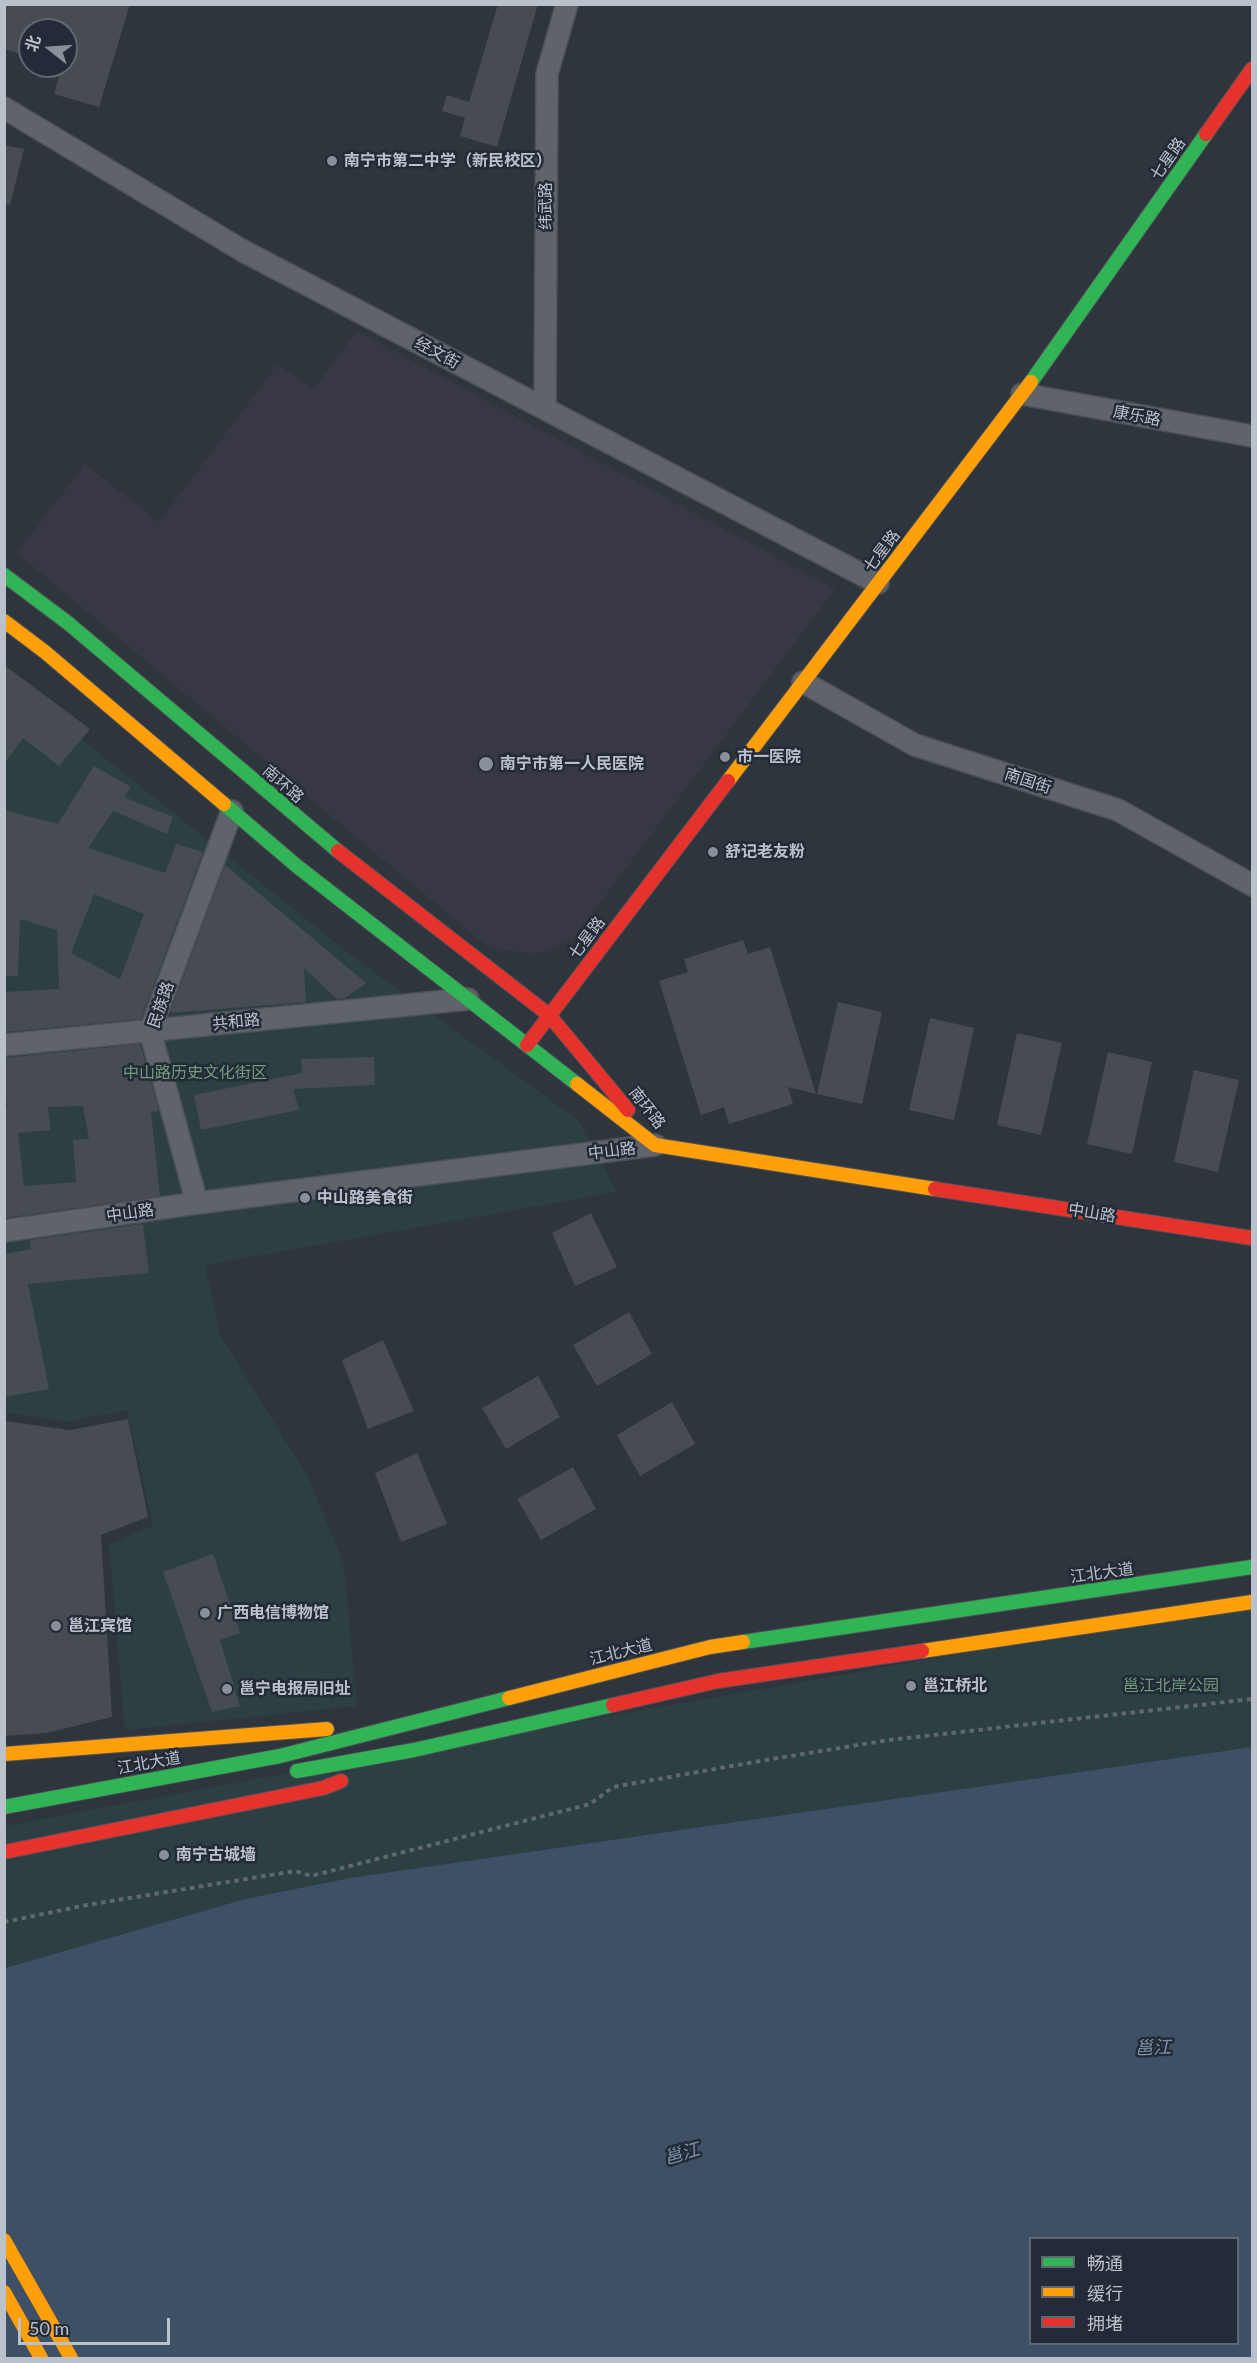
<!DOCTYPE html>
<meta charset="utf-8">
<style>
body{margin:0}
#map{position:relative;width:1257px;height:2363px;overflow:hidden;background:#2f353c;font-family:Lato,"Noto Sans SC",sans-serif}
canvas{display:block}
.frame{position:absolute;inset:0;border:6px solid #bac1cb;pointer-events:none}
.legend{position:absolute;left:1029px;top:2237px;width:210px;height:108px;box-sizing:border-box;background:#222b37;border:2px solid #5f6772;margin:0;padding:8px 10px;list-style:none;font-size:18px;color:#bac1cb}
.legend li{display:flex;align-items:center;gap:12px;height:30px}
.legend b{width:30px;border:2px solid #5f6772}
.north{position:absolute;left:18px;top:18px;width:60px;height:60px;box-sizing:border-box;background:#222b37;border:2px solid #5f6772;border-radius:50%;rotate:287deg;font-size:16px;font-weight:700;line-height:24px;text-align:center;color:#bac1cb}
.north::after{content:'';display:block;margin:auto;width:21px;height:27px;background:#899099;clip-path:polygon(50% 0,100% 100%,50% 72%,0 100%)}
.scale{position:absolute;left:18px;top:2318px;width:152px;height:27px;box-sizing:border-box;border:3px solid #bac1cb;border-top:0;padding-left:8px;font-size:18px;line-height:21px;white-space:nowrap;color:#bac1cb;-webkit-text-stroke:4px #222b37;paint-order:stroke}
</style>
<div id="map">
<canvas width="1257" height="2363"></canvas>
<div class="frame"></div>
<ul class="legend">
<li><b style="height:8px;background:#30b455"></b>畅通</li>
<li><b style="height:8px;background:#ff9f0a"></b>缓行</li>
<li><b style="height:8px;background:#e5322d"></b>拥堵</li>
</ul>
<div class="north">北</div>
<div class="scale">50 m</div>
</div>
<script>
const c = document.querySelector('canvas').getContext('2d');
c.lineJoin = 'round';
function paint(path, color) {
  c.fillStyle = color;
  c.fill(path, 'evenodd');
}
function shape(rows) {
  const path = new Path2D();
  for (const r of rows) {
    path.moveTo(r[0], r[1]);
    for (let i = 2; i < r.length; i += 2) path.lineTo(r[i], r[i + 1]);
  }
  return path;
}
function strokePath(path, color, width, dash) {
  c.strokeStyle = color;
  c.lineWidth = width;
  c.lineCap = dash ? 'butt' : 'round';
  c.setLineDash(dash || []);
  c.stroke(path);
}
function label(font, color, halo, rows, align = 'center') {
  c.font = font + ' Lato,"Noto Sans SC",sans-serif';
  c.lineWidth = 5;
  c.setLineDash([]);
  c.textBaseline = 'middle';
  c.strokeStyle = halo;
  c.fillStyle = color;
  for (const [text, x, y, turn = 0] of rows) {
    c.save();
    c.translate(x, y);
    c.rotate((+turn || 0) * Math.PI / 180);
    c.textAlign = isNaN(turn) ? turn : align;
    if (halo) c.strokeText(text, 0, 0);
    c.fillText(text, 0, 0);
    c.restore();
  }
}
const medical = shape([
 [357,331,835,589,574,938,537,954,489,948,17,553,85,464,159,522,277,365,314,389]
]);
const green = shape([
 [4,677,348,953,578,1120,617,1192,205,1265,220,1335,308,1477,344,1565,357,1706,125,1730,109,1545,153,1525,127,1410,66,1422,13,1413,5,1415],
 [1252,1602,1252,1747,350,1878,245,1899,5,1968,5,1826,283,1774]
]);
const water = shape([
 [1252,1747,1252,2358,5,2358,5,1968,245,1899,350,1878],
 [1030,2238,1238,2238,1238,2344,1030,2344]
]);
const building = shape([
 [4,4,130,4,99,107,54,94,62,66,66,66,66,54,73,30,30,30,30,57,4,49],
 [498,4,538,4,497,147,460,136,465,118,442,111,447,95,469,102],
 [4,145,24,149,10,205,4,204],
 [4,665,90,729,59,766,23,738,4,764],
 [94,766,131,787,124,797,173,817,167,834,113,811,88,848,165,873,176,844,203,852,141,1019,4,1032,4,992,59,989,57,930,20,919,18,976,4,976,4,810,58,824],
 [94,894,144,914,120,979,71,953],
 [225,865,366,983,345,998,337,999,304,968,306,1002,170,1013],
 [743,940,748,954,770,947,816,1094,788,1087,793,1104,729,1124,724,1107,701,1115,659,981,688,972,684,959],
 [838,1002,882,1012,862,1104,817,1094],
 [930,1018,974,1028,954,1120,909,1110],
 [1017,1033,1062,1043,1041,1135,997,1125],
 [140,1044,159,1111,151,1112,160,1196,4,1218,4,1108,7,1107,4,1058],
 [83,1106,89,1139,73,1140,76,1182,24,1186,18,1133,51,1130,48,1107],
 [1108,1052,1152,1062,1132,1154,1087,1144],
 [374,1057,375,1085,293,1089,299,1110,201,1130,194,1095,302,1073,301,1059],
 [1194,1070,1239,1080,1218,1172,1174,1162],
 [591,1213,617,1267,575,1286,552,1233],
 [143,1224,149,1273,28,1284,49,1389,4,1397,4,1254,31,1249,30,1240],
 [629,1312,652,1354,597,1386,573,1345],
 [383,1340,414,1411,368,1429,342,1360],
 [538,1376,560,1417,506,1449,482,1408],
 [672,1402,695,1444,640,1476,617,1435],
 [128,1419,148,1517,101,1535,112,1717,46,1733,4,1736,4,1421,70,1430],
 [417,1453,447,1524,401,1542,375,1473],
 [573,1467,596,1509,541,1540,517,1499],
 [213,1554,240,1633,220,1640,240,1706,212,1712,163,1572]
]);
const path = shape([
 [4,1922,87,1905,295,1871,311,1876,590,1804,613,1787,766,1760,889,1740,1252,1699]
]);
const street = shape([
 [4,108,245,252,878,583],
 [1022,394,1252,436],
 [545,409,547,74,567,4],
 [803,682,915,745,1118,810,1252,885],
 [4,1045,468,999],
 [197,1203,150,1031,232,811],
 [4,1231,197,1203,655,1145]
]);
const fast = shape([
 [1031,382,1206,134],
 [4,575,68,623,338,851],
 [224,804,298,867,577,1084],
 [743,1642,1252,1567],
 [297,1771,414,1750,613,1705],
 [4,1807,280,1756,509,1698]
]);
const slow = shape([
 [4,621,45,652,224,804],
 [728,781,1031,382],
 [577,1084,655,1145,935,1189],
 [922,1651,1252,1602],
 [509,1698,710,1647,743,1642],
 [4,1754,327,1729],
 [4,2240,71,2358],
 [4,2292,41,2358]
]);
const jam = shape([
 [1206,134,1252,69],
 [338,851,549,1015,628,1110],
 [527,1045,728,781],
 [935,1189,1252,1238],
 [613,1705,718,1681,922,1651],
 [4,1852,323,1788,341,1781]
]);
const markers = [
 [332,161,6,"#899099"],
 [725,757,6,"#899099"],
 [486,764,8,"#899099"],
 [713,852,6,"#899099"],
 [305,1198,6,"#899099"],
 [205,1613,6,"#899099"],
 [56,1626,6,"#899099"],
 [911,1686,6,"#899099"],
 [227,1689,6,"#899099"],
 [164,1855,6,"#899099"]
];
const streetNames = [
 ["七星路",1168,159,-55],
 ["纬武路",546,206,-90],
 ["经文街",437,353,28],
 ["康乐路",1137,416,11],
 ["七星路",882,551,-53],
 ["南国街",1028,781,18],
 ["南环路",283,784,41],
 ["七星路",587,938,-53],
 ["民族路",161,1005,-71],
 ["共和路",236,1022,-6],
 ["南环路",647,1108,52],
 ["中山路",612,1151,-7],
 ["中山路",130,1213,-8],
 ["中山路",1092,1213,9],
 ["江北大道",1102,1573,-8],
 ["江北大道",621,1652,-14],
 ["江北大道",149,1763,-10]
];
const poiNames = [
 ["南宁市第二中学（新民校区）",344,161],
 ["市一医院",737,757],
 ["南宁市第一人民医院",500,764],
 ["舒记老友粉",725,852],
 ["中山路美食街",317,1198],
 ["广西电信博物馆",217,1613],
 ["邕江宾馆",68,1626],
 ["邕江桥北",923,1686],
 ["邕宁电报局旧址",239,1689],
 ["南宁古城墙",176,1855]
];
const parkNames = [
 ["中山路历史文化街区",195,1073],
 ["邕江北岸公园",1171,1686]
];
const waterNames = [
 ["邕江",1153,2048,-2],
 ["邕江",682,2154,-16]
];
paint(medical, '#383845');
paint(green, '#2c3f42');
paint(water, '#3e5066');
paint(building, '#474c52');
strokePath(street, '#4d5157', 24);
strokePath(fast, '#4d5157', 16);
strokePath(slow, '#4d5157', 16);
strokePath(jam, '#4d5157', 16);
strokePath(path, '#62676c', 4, [4.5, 4.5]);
strokePath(street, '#5f636a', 21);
strokePath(fast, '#30b455', 14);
strokePath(slow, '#ff9f0a', 14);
strokePath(jam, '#e5322d', 14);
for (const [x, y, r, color] of markers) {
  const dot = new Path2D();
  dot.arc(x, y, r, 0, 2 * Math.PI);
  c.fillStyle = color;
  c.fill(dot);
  strokePath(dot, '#222b37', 2);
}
label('16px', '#bac1cb', '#222b37', streetNames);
label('bold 16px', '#bac1cb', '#222b37', poiNames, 'left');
label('16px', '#739b7b', '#222b37', parkNames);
label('italic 18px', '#7d93ac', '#222b37', waterNames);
</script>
